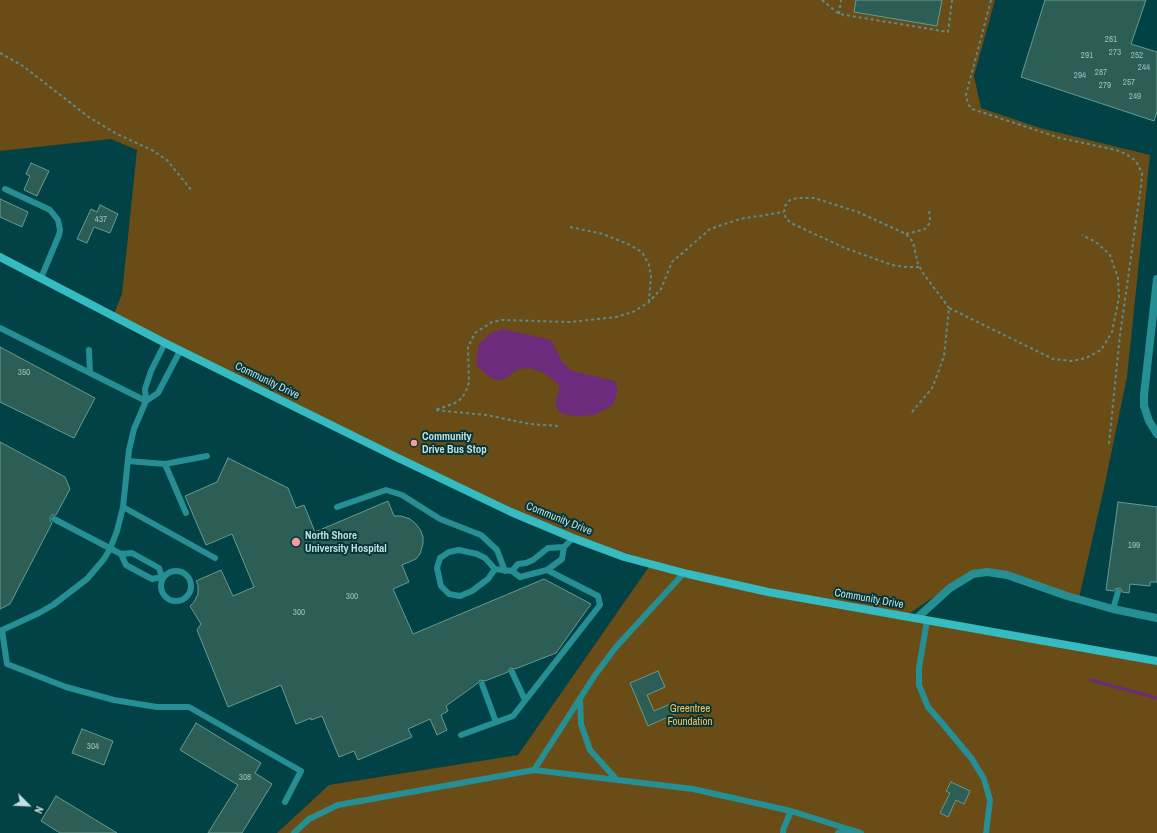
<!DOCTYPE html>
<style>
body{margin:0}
#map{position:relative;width:1157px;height:833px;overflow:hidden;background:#004245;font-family:"Archivo Narrow",sans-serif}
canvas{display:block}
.north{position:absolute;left:8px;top:785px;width:40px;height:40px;-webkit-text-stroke:3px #063638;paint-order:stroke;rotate:114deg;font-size:11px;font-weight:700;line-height:16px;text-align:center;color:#c3dfe0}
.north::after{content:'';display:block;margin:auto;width:14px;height:18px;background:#c3dfe0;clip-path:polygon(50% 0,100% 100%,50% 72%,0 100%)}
</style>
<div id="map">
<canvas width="1157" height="833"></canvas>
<div class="north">N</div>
</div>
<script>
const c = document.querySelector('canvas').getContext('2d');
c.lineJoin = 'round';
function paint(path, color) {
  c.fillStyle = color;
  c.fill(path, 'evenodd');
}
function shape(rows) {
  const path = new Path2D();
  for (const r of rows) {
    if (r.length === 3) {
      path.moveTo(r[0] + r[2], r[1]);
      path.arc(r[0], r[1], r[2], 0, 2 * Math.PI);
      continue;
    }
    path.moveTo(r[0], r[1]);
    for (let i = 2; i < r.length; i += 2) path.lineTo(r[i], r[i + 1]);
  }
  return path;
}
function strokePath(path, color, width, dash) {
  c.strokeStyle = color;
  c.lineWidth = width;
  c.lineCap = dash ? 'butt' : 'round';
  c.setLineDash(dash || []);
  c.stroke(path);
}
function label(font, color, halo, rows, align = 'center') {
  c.font = font + ' "Archivo Narrow",sans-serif';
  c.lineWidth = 4;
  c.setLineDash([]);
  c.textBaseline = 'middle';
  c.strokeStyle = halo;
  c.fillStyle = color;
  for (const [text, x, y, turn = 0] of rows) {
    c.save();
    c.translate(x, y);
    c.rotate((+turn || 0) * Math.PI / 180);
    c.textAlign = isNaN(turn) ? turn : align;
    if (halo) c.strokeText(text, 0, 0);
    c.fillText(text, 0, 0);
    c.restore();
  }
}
const green = shape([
 [0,0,995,0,974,76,981,108,1040,128,1150,155,1127,377,1104,488,1079,598,985,571,959,580,907,615,1157,660,1157,833,277,833,329,785,518,755,653,561,618,551,536,521,113,316,122,294,137,150,111,139,0,151]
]);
const water = shape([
 [503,329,551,340,563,363,572,371,615,381,618,390,613,405,595,415,576,416,563,414,559,411,556,406,556,399,559,392,559,385,543,372,528,368,518,369,505,379,496,380,488,376,476,365,479,344,491,333]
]);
const stream = shape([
 [1091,680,1157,698]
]);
const building = shape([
 [856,0,942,0,937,26,854,12,856,0],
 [1045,0,1146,0,1131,44,1157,52,1157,112,1154,121,1021,77,1045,0],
 [31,163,49,171,37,196,24,190,30,176,26,174,31,163],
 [0,199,28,212,22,227,0,217,0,199],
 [100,205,118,214,110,233,94,227,87,243,77,239,91,209,97,212,100,205],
 [0,347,95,398,74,438,0,402,0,347],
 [0,442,65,477,70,489,56,515,52,515,50,517,50,521,52,523,10,604,0,609,0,442],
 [228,458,288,488,296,508,304,505,315,532,388,501,394,516,401,516,410,519,416,524,421,531,423,537,423,544,420,554,416,559,402,565,409,582,393,589,413,634,544,579,591,604,556,653,515,669,510,668,508,672,485,681,480,680,478,683,446,706,448,711,441,715,447,730,437,735,430,719,408,729,412,737,358,760,354,751,339,757,322,716,311,720,311,718,296,724,281,685,228,707,197,630,201,624,190,606,194,602,198,594,198,585,196,581,221,570,233,596,254,587,232,534,206,545,185,496,217,482,228,458],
 [1118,502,1157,507,1157,582,1150,582,1150,586,1130,584,1129,593,1122,592,1121,589,1119,588,1115,589,1114,591,1106,590,1118,502],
 [658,671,665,687,647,695,654,711,673,703,677,713,648,726,630,683,658,671],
 [196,723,261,763,255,773,272,784,242,833,208,833,238,785,180,750,196,723],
 [82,729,113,741,104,765,72,753,82,729],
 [951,782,970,791,964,804,956,800,948,817,940,813,950,793,946,791,951,782],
 [56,796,117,833,60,833,41,821,56,796]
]);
const path = shape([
 [822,0,839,14,948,32,952,0],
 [991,0,966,95,968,104,972,109,1060,138,1116,150,1126,154,1136,161,1142,173,1141,186,1120,335,1109,444],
 [839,14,841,0],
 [0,53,23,66,90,118,117,134,152,150,167,160,192,191],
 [570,227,603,234,628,244,642,252,649,265,651,275,649,301],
 [906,234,925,229,929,224,930,218,929,210],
 [919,267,906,267,892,265,845,248,793,224,786,219,784,212,785,206,790,200,797,198,814,198,858,212,906,234,913,242,918,264,923,273,949,308],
 [912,412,932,388,938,373,944,356,949,308,1053,359,1072,361,1086,358,1101,350,1112,332,1119,297,1118,278,1110,255,1096,242,1082,235],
 [558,426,530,424,486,415,435,410,455,403,462,398,466,391,469,382,468,347,475,333,492,322,502,320,570,322,616,317,633,312,649,302,661,289,672,262,710,229,740,219,784,212]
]);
const service = shape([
 [5,189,44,207,50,210,58,220,60,230,59,235,41,278],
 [0,328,90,373,89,350],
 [90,373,146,401],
 [146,401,158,393,180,351],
 [128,461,165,464,186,513],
 [165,464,207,456],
 [123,507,215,558],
 [337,507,386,490,402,495,440,519,481,535,497,550,505,571],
 [54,519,121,554,132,553,159,568,162,577],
 [564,547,548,548,533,560,526,563,518,564,512,571,520,577,547,570,562,559,564,547,573,538],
 [121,554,126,565,152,579,163,577],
 [495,569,488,579,472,591,460,596,449,594,441,586,437,568,440,558,449,552,459,550,477,554,485,558,495,569,512,571],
 [176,586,15],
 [1113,609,1118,592],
 [927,620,919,668,919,685,928,707,942,723,972,759,984,779,990,800,986,833],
 [2,630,7,664,66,687,114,700,157,707,189,707,301,771,285,802],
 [0,631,39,613,53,605,87,579,104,559,110,549,117,531,123,507,129,450,134,429,146,401,145,389,151,371,165,343],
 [512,672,525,700],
 [482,684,496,722],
 [580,698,581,724,590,750,617,780],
 [461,735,513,716,600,605,598,596,547,570],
 [534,770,595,675,616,647,684,573],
 [294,833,309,819,338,805,534,770,693,789,791,811,861,833],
 [783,833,783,830,791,811],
 [838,833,850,830]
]);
const minor = shape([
 [1157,279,1144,395,1144,406,1149,421,1157,434],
 [917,618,950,588,973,574,987,572,1007,575,1067,596,1113,609,1157,618]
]);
const secondary = shape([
 [0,257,165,343,394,456,511,512,573,538,624,557,688,574,768,592,1157,661]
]);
const markers = [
 [414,443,4,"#f59b9c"],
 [296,542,5,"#f59b9c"]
];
const numberNames = [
 ["281",1111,40],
 ["273",1115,53],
 ["291",1087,56],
 ["252",1137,56],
 ["244",1144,68],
 ["287",1101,73],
 ["294",1080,76],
 ["257",1129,83],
 ["279",1105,86],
 ["249",1135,97],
 ["437",101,220],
 ["350",24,373],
 ["199",1134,546],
 ["300",352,597],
 ["300",299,613],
 ["304",93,747],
 ["308",245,778]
];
const streetNames = [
 ["Community Drive",267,381,26],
 ["Community Drive",559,519,22],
 ["Community Drive",869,599,10]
];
const poiNames = [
 ["Community",422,437],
 ["Drive Bus Stop",422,450],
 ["North Shore",305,536],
 ["University Hospital",305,549]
];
const parkNames = [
 ["Greentree",690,709],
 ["Foundation",690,722]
];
paint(green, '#694c16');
paint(water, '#6c2b7c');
strokePath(stream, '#6c2b7c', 3);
paint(building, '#2c5e55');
strokePath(building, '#669b90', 1);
strokePath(path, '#5c8c8e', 2, [3, 3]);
strokePath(service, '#268f94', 6);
strokePath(minor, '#268f94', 8);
strokePath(secondary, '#36bbc0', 8);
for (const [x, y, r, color] of markers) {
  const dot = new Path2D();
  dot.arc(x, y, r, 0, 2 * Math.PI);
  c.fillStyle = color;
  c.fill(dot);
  strokePath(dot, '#063638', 1.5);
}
label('9px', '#9dbfbd', null, numberNames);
label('11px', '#c3dfe0', '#063638', streetNames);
label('bold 11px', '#c3dfe0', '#063638', poiNames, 'left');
label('11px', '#fdc259', '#063638', parkNames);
</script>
